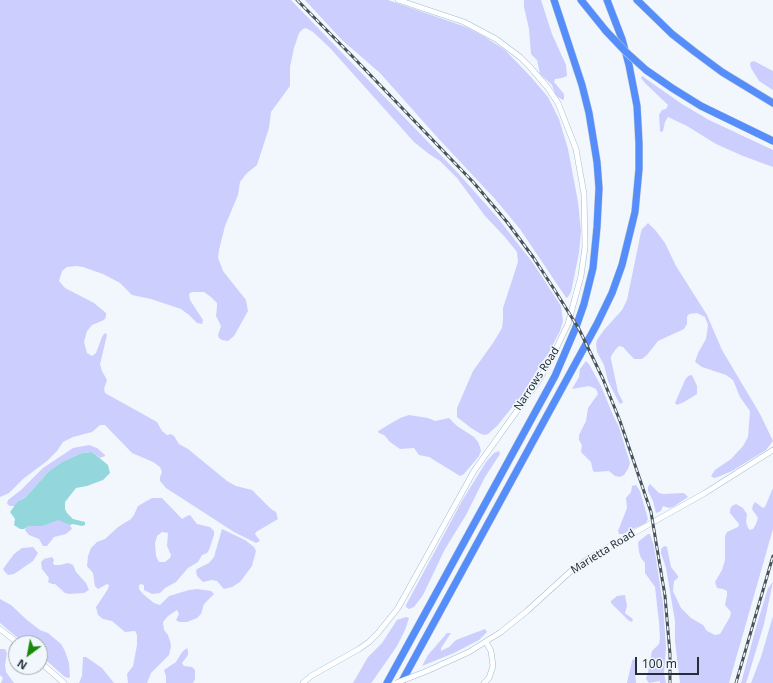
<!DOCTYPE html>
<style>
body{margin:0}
#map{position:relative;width:773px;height:683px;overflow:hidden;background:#f1f7fc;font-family:"Noto Sans",sans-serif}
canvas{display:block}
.north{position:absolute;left:8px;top:635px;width:40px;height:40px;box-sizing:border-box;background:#f1f7fc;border:1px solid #9fa7ae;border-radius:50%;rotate:212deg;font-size:11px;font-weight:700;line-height:16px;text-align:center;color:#242f38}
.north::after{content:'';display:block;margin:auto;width:14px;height:18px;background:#188909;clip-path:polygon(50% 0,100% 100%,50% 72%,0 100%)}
.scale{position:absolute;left:635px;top:657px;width:64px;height:18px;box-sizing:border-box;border:2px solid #242f38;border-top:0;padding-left:5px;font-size:12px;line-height:14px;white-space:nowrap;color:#242f38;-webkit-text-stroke:3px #f1f7fc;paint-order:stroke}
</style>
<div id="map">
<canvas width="773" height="683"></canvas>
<div class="north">N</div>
<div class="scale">100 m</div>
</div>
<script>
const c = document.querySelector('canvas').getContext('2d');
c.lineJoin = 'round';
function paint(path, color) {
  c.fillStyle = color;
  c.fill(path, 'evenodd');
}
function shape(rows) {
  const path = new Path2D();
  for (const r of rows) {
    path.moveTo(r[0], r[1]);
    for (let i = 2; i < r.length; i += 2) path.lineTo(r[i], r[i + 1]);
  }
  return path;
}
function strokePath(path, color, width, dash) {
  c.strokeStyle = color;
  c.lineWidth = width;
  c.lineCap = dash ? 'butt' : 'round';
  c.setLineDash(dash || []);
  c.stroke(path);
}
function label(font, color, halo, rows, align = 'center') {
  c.font = font + ' "Noto Sans",sans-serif';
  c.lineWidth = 3;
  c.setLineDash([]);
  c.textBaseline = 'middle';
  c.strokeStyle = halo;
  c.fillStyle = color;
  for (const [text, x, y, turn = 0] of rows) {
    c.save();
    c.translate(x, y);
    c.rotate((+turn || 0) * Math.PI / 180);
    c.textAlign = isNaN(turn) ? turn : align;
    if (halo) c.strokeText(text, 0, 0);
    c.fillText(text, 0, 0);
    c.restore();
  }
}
const green = shape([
 [0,0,291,0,458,173,497,217,533,263,561,306,563,321,560,331,548,354,542,362,522,395,497,426,488,434,485,435,481,434,471,428,457,417,457,408,473,371,493,343,502,328,503,320,503,308,518,262,517,252,504,236,485,216,457,178,440,161,429,154,414,142,330,48,313,32,306,28,303,29,299,33,294,48,290,67,290,86,271,112,269,128,257,165,246,174,240,182,238,195,225,226,219,250,218,258,223,271,246,300,248,311,234,336,228,341,222,340,219,338,218,335,221,326,216,316,217,307,217,303,211,297,204,292,192,292,189,294,190,300,203,320,202,324,197,323,189,315,181,309,151,299,132,295,120,283,103,274,83,267,76,266,67,267,62,271,59,281,65,288,94,303,106,313,106,317,104,320,92,325,87,331,84,342,87,353,92,356,96,353,102,337,104,334,106,333,107,335,100,364,102,371,107,380,104,389,105,393,157,422,162,431,167,435,171,434,174,436,179,444,188,449,227,481,236,486,252,490,271,509,276,512,278,519,256,532,255,534,260,541,256,543,234,532,166,488,160,481,160,477,162,472,160,467,153,462,132,453,105,425,100,425,92,432,73,437,63,442,57,451,47,461,23,479,9,493,0,497],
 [305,0,388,0,466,27,485,37,505,50,531,77,548,97,559,119,568,149,578,202,581,231,579,253,571,292,568,297,566,298,565,296,520,229,495,199,437,137,380,73,342,40],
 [524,0,541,0,552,34,566,65,567,76,562,78,555,79,554,82,564,94,564,99,563,100,556,96,552,85,540,74,537,60,531,54,529,29,524,7],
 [754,61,773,71,773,90,759,81,751,68,750,64,751,62],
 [642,76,682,104,709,120,773,150,773,167,743,156,716,144,687,126,668,117,665,122,663,131,662,132,660,131,659,115,662,110,666,109,668,105,645,83,641,78],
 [648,223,656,231,665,243,676,266,707,315,722,350,760,414,773,441,766,450,732,471,718,477,714,478,711,476,715,470,731,459,743,446,748,437,750,411,740,397,733,380,726,375,702,367,695,362,698,353,706,339,708,325,705,317,697,313,689,314,687,317,687,324,684,329,658,341,647,355,642,359,634,359,623,347,619,346,616,349,611,356,611,359,618,392,623,402,622,403,620,404,617,399,608,381,604,365,597,352,596,344,597,340,604,330,622,310,627,300,641,232,642,229],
 [586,361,589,364,601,386,613,415,619,427,630,463,628,469,624,475,620,477,615,476,609,471,595,472,593,471,591,462,581,452,582,445,579,440,579,435,586,421,588,408,598,394,596,389,589,386,572,389,579,377,580,369],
 [692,375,697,386,697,394,684,402,677,405,675,403,685,380,688,376],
 [409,415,428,418,435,421,449,418,457,426,474,437,478,442,480,447,481,451,479,456,464,474,460,476,429,457,419,455,414,448,400,449,390,442,384,435,379,433,378,431,400,418],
 [89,445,97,448,105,455,105,456,100,458,92,452,82,453,62,462,49,471,25,498,18,501,15,506,10,506,7,504,8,500,21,490,43,468,73,448],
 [499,451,500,454,485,477,466,515,445,549,423,595,414,607,409,609,406,607,406,605,462,501,486,462,494,453],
 [650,484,659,493,663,494,684,493,688,497,673,507,669,508,663,506,661,511,656,513,653,501,648,491,648,487],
 [636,485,640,491,648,519,646,523,640,526,630,530,623,534,619,534,618,531,627,508,626,498,631,492,632,486],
 [773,488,773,529,729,683,680,683,675,642,675,621,666,568,661,553,661,549,664,546,667,547,671,567,678,576,678,578,674,581,673,591,681,608,691,618,703,625,707,631,715,635,720,634,730,617,731,612,725,605,727,595,727,591,723,589,717,588,715,582,722,570,725,560,725,536,727,532,738,527,739,524,730,513,730,509,732,506,736,504,743,508,747,514,746,522,748,528,750,530,753,529,756,524,758,518,752,509,753,505,755,502,763,508,765,507],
 [152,498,162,498,182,519,187,516,190,515,197,524,210,527,214,531,214,535,209,550,207,553,202,555,198,562,188,568,176,582,165,588,160,593,152,594,144,590,144,585,140,584,139,586,139,589,143,594,154,603,160,605,169,596,189,590,197,589,211,591,214,594,204,604,201,614,197,618,187,622,179,622,176,620,179,614,177,610,168,616,163,622,164,630,168,635,170,641,171,646,169,655,151,673,147,683,128,683,127,674,133,666,137,645,137,635,135,631,125,632,112,621,103,619,98,615,96,607,108,589,109,585,107,584,98,589,95,586,93,573,87,566,88,556,91,548,97,542,105,539,118,527,131,519,134,515,138,506],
 [162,532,168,533,167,546,171,555,170,558,165,562,159,562,156,556,155,543,157,536],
 [58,519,70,525,72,529,66,534,54,537,47,546,43,546,39,539,29,535,25,530,26,528,29,526,43,526],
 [222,529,245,540,254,547,256,551,252,566,240,582,232,587,224,589,217,581,212,580,203,582,197,576,196,571,197,569,209,563,214,557],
 [648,534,650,534,654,546,663,604,666,647,664,673,666,683,660,683,660,681,649,683,646,679,648,672,652,651,659,644,660,638,659,622,655,587,645,573,645,563,641,558,639,552,638,542],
 [33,547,38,553,33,561,14,574,8,575,5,572,3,569,14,554,22,548],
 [52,557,54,560,53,563,54,565,60,565,68,563,73,565,76,572,86,583,89,590,84,593,69,594,65,593,55,584,52,584,48,582,49,578,42,569,41,562,44,559],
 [773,582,764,624,748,677,746,683,741,683,757,624,768,588],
 [625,595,627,606,625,613,633,619,632,622,628,620,611,603,611,601,617,596],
 [0,599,11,605,27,620,40,630,48,633,61,644,65,651,69,663,70,677,68,678,65,677,40,655,40,643,24,643,0,623],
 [773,616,773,683,751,683,761,657],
 [406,617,409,618,405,630,397,646,372,682,371,683,353,683,368,657,382,643,397,620],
 [485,629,487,632,479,640,454,653,422,666,428,655,447,633,451,633,441,648,441,651,449,647,456,640],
 [187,648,188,651,188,655,182,663,184,666,192,667,195,670,195,679,193,683,166,683,166,676,164,670,176,662,182,652],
 [0,649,5,649,7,653,5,665,6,672,14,683,1,683,3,678,0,675],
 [83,657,86,657,102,668,114,683,79,683,82,676],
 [633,659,637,661,637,664,635,672,636,683,627,683,632,661]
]);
const water = shape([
 [92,452,108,465,110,473,103,480,87,486,76,488,65,502,65,509,67,513,73,519,85,522,85,525,82,526,73,524,70,525,58,520,43,526,29,526,24,529,20,529,14,525,15,519,10,512,18,501,25,498,49,471,62,462,82,453]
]);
const minor = shape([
 [0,629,18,643],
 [40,662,64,683],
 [427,671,469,652,501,632,527,611,571,571,591,557,705,493,773,450],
 [303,683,311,676,359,649,369,642,378,633,398,608,474,471,539,380,554,353,568,324,581,276,585,247,584,194,576,149,558,103,548,88,530,67,520,57,496,39,464,22,398,0],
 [484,683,489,678,493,666,491,651,486,642]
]);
const highway = shape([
 [581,0,606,31],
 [637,0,672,34,695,52,722,72,773,103],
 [646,70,672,88,701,106,773,141],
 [387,683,555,376,576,327,584,304,593,268,597,227,599,188,597,162,589,113,582,85,554,0],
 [401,683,597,324,612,293,622,265,635,212,639,169,639,143,637,106,629,65,622,39,607,0]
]);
const rail = shape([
 [297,0,354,58,474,183,507,222,533,257,554,289,579,329,603,379,620,421,651,512,665,596,670,654,670,683],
 [736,683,773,556]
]);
const minorBridge = shape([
 [396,683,427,671]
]);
const highwayBridge = shape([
 [606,31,625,51,646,70]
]);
const streetNames = [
 ["Narrows Road",537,379,-57],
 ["Marietta Road",603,552,-32]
];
paint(green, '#cccffd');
paint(water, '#93d7dc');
strokePath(minor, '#a1bdd3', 6);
strokePath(highway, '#cfd1d3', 8);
strokePath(minor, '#fff', 5);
strokePath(highway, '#558efb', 7);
strokePath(rail, '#48525a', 3);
strokePath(rail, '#f1f7fc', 1.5, [4.5]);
strokePath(minorBridge, '#a1bdd3', 6, []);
strokePath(highwayBridge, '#cfd1d3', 8, []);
strokePath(minorBridge, '#fff', 5);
strokePath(highwayBridge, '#558efb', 7);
label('11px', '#242f38', '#f1f7fc', streetNames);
</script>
